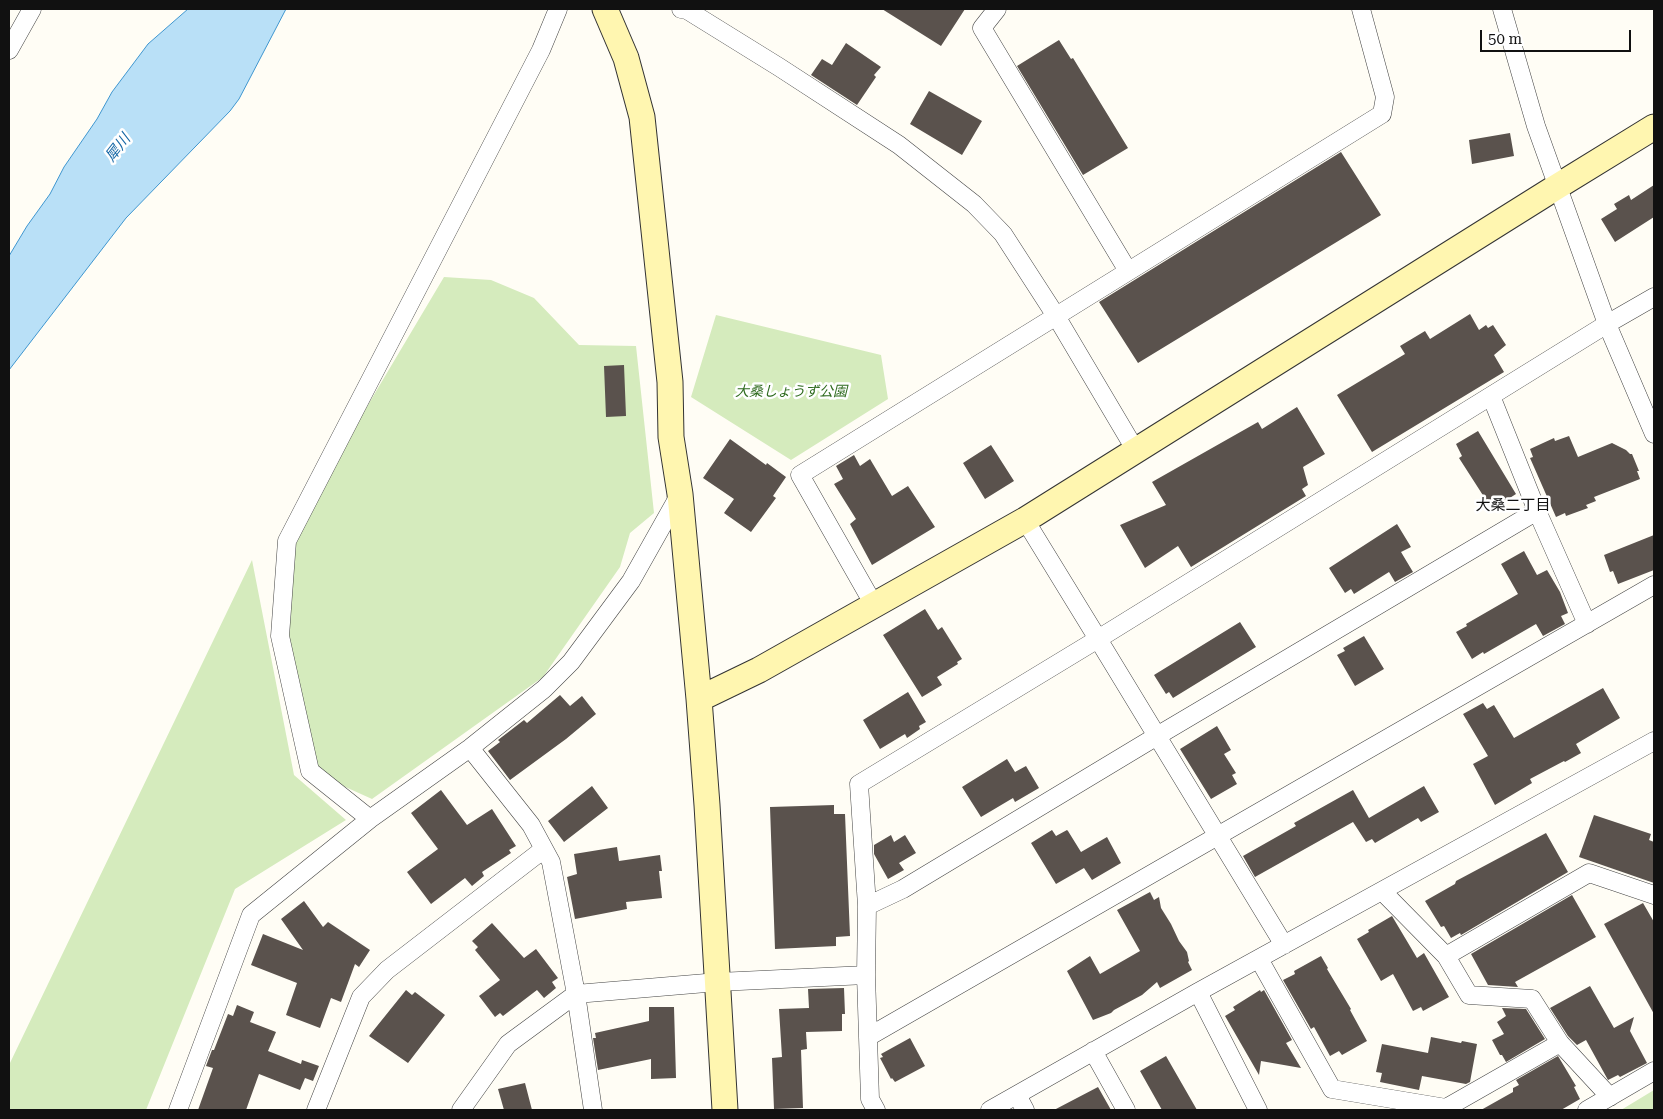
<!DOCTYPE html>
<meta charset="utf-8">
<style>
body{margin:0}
#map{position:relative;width:1663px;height:1119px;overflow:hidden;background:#fffdf5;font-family:"Roboto Serif",serif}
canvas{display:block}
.frame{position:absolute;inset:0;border:10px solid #111;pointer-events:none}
.scale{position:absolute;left:1480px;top:30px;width:151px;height:22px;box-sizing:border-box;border:2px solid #111;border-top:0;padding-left:6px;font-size:15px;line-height:18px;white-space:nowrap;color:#111;-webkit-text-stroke:4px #fff;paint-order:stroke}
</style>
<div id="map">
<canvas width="1663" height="1119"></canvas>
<div class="frame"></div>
<div class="scale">50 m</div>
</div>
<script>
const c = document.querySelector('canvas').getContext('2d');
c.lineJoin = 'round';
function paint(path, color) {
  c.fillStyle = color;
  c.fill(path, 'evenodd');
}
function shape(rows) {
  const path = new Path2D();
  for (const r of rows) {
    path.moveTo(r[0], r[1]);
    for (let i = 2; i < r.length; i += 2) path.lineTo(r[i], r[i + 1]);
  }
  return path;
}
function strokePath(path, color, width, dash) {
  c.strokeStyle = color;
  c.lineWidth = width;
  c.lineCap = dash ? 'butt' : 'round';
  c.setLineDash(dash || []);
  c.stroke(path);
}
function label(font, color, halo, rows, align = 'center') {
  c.font = font + ' "Roboto Serif","Noto Sans JP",serif';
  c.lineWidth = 5;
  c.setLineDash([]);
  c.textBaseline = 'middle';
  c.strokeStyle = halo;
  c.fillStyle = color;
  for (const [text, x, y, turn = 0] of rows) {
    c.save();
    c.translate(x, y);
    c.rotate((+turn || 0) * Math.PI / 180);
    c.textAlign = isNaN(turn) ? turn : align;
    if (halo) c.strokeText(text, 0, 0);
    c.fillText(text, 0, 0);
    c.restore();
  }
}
const green = shape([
 [444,277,491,280,534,298,579,345,636,346,654,513,630,533,620,567,543,677,372,799,310,771,280,636,287,541],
 [716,315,881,355,888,399,791,460,691,397],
 [252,560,294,775,346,820,235,889,146,1110,9,1110,9,1065],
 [1654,1090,1654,1110,1621,1110]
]);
const water = shape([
 [188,9,286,9,239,99,230,111,126,218,9,370,9,256,27,226,50,194,64,167,97,119,112,92,148,44,188,9]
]);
const building = shape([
 [882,9,965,9,941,46],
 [1059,40,1071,59,1073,58,1128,148,1083,175,1017,66],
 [846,43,881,67,874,75,876,77,857,105,811,75,822,59,832,65],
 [929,91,982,121,962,155,910,124],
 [1510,133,1514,156,1472,164,1469,140],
 [1341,152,1381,215,1138,363,1099,302],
 [1654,185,1654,217,1615,242,1601,219,1617,209,1614,204,1629,195,1631,200],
 [1470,314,1479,330,1486,325,1488,328,1493,325,1506,345,1494,355,1504,372,1372,452,1337,395,1405,354,1400,346,1425,331,1430,339],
 [624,365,626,416,606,417,604,366],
 [1297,407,1325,454,1303,467,1308,485,1302,489,1306,496,1191,567,1178,546,1145,568,1120,525,1166,505,1152,482,1258,422,1262,429],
 [1478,431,1516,494,1494,508,1488,499,1486,500,1459,458,1462,456,1456,444],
 [1569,436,1578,457,1612,443,1626,450,1630,454,1632,454,1639,471,1637,471,1640,479,1594,497,1596,501,1586,505,1588,508,1566,516,1565,513,1556,517,1530,458,1533,457,1530,449,1554,438,1555,441],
 [730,439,766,465,767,463,786,477,773,496,776,498,751,532,724,513,734,499,703,478],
 [991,445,1014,481,985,499,963,463],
 [854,455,860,466,870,459,892,496,908,486,935,527,872,565,850,524,856,519,834,484,843,479,836,466],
 [1397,524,1411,547,1401,552,1413,572,1395,582,1389,572,1354,594,1351,589,1345,593,1329,568],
 [1654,535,1654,570,1618,584,1613,571,1610,572,1604,555],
 [1524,551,1537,575,1547,570,1560,592,1568,613,1561,616,1565,624,1543,636,1536,624,1484,654,1483,652,1472,659,1456,632,1467,626,1466,624,1518,594,1501,564],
 [925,609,938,630,942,627,962,659,957,662,958,664,937,677,942,685,922,697,883,635],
 [1240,622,1256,647,1173,698,1169,692,1166,694,1154,675],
 [1364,636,1384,669,1355,686,1337,655,1345,651,1343,648],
 [1603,688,1620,718,1576,744,1581,753,1565,762,1564,761,1530,779,1532,783,1495,805,1473,764,1488,756,1463,714,1483,703,1487,709,1494,705,1514,738],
 [908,692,926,722,919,726,920,729,907,738,905,734,880,749,863,720],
 [560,695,570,706,582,696,596,714,566,739,510,780,488,751,500,742,498,740,524,720,527,723],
 [1217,726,1231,750,1224,754,1236,773,1232,775,1237,784,1211,799,1180,749],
 [1007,759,1015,772,1026,766,1039,788,1015,802,1013,798,981,817,962,787],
 [592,786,608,808,564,842,548,821],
 [1424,786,1439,812,1421,822,1418,818,1375,843,1372,839,1366,842,1353,822,1255,877,1243,856,1296,826,1294,823,1353,790,1369,818],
 [441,790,467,825,492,809,516,846,509,850,511,853,482,872,484,876,472,886,465,878,431,904,407,872,438,849,411,813],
 [834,805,834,814,845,814,850,936,836,937,836,946,775,949,770,807],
 [1594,815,1651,834,1649,840,1654,842,1654,883,1579,857],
 [1052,830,1056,836,1067,830,1068,831,1081,852,1107,837,1121,863,1092,880,1084,868,1056,884,1031,843],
 [1546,833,1568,872,1461,935,1460,933,1451,938,1444,926,1441,927,1425,901,1455,884,1456,881],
 [891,835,894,842,905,835,916,853,899,863,904,870,888,879,874,854,874,845],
 [617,847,619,861,660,855,662,871,659,871,662,898,626,902,627,909,575,919,567,877,577,874,574,854],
 [1150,892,1154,900,1159,897,1161,908,1171,924,1179,941,1187,952,1189,961,1188,962,1192,970,1160,988,1157,982,1142,995,1114,1010,1111,1013,1093,1020,1067,971,1090,956,1100,974,1140,951,1117,910],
 [1572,895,1596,937,1515,982,1518,987,1488,985,1471,954],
 [304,901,323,927,328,922,370,950,359,967,355,964,341,1002,331,998,320,1028,286,1015,297,983,251,965,263,934,303,950,281,919],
 [1643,903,1654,922,1654,1014,1604,924],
 [1392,916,1417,958,1424,953,1449,997,1423,1011,1421,1007,1413,1011,1393,974,1381,981,1357,939,1369,932,1368,930],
 [492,923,524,958,536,949,558,978,552,982,556,988,544,998,537,990,503,1016,500,1013,495,1017,479,996,500,980,475,950,478,947,472,941],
 [1321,956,1328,968,1327,969,1351,1009,1350,1010,1367,1041,1342,1055,1339,1051,1330,1056,1314,1027,1311,1029,1283,980,1295,974,1294,971],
 [1590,986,1614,1028,1634,1017,1630,1031,1647,1063,1620,1077,1618,1075,1608,1080,1586,1040,1577,1045,1568,1036,1550,1008],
 [844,988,845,1014,842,1014,842,1031,806,1032,807,1049,801,1050,803,1108,774,1109,772,1058,782,1057,779,1009,809,1008,808,989],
 [406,990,412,995,415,992,445,1015,408,1063,369,1036],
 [1260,990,1261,992,1264,990,1292,1040,1286,1043,1301,1068,1261,1061,1259,1075,1225,1016,1235,1010,1233,1007],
 [237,1005,254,1012,250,1022,276,1032,268,1051,301,1064,302,1060,319,1066,313,1081,305,1078,300,1090,259,1074,246,1110,198,1110,213,1068,206,1066,212,1050,214,1050,228,1014,233,1016],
 [649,1007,674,1007,676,1078,651,1079,651,1059,598,1070,593,1038,596,1038,595,1033,649,1021],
 [1502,1008,1526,1009,1545,1039,1506,1062,1502,1055,1500,1055,1492,1040,1504,1034,1497,1022,1506,1016],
 [1431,1037,1461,1043,1462,1041,1477,1044,1470,1082,1466,1084,1422,1076,1419,1090,1380,1082,1382,1073,1376,1072,1382,1044,1428,1053],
 [910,1038,925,1066,895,1082,892,1078,891,1079,880,1058,883,1057,881,1054],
 [1166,1056,1197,1110,1162,1110,1140,1071],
 [1558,1056,1576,1086,1574,1087,1580,1099,1561,1110,1481,1110,1513,1092,1513,1088,1519,1085,1516,1080],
 [525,1083,532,1110,504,1110,498,1089],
 [1098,1087,1111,1110,1054,1110]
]);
const street = shape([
 [681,9,687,10,779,67,899,145,974,204,1003,234,1056,316,1136,451],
 [997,9,982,28,1128,271],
 [1502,9,1536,126,1607,324,1654,434],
 [9,50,32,9],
 [1537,511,1587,624],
 [1025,520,1098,639,1607,324,1654,297],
 [874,605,800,475,1382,114,1385,97,1361,9],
 [470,748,531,825,551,862,576,994,593,1110],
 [370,819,470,748,544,689,571,662,631,581,680,494],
 [1382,891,1446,956,1589,873,1654,895],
 [867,906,859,784,1098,639,1284,945],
 [1446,956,1469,995,1532,999,1560,1043],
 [1259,959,1332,1089,1446,1108,1560,1043,1610,1097],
 [866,975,870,1099,876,1110],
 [1198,992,1258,1110],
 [868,1037,1654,585],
 [1093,1051,1126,1110],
 [1017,1095,1025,1110],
 [178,1110,251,915,370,819,310,771,280,636,287,541,541,50,558,9],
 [316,1110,361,997,387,970,544,849],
 [461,1110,508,1044,576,994,718,982,866,975,867,906,903,889,1157,736,1537,511,1491,396],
 [990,1110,1198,992,1654,741],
 [1587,1110,1654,1071]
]);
const secondary = shape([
 [605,9,626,58,642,117,670,382,671,437,680,494,699,699,707,805,725,1110],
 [699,699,759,670,1025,520,1558,186,1654,127]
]);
const parkNames = [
 ["大桑しょうず公園",791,392]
];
const waterNames = [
 ["犀川",118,148,-52]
];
const neighbourhoodNames = [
 ["大桑二丁目",1513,506]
];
paint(green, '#d5ebbd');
paint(water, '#b9e0f7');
strokePath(water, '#3f96cf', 1);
paint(building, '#5a524d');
strokePath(street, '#444', 19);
strokePath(secondary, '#333', 27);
strokePath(street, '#fff', 18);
strokePath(secondary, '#fff6b0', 25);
label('italic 14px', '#2f6b1f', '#fff', parkNames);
label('italic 15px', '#1768a6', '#fff', waterNames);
label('15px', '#111', '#fff', neighbourhoodNames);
</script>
